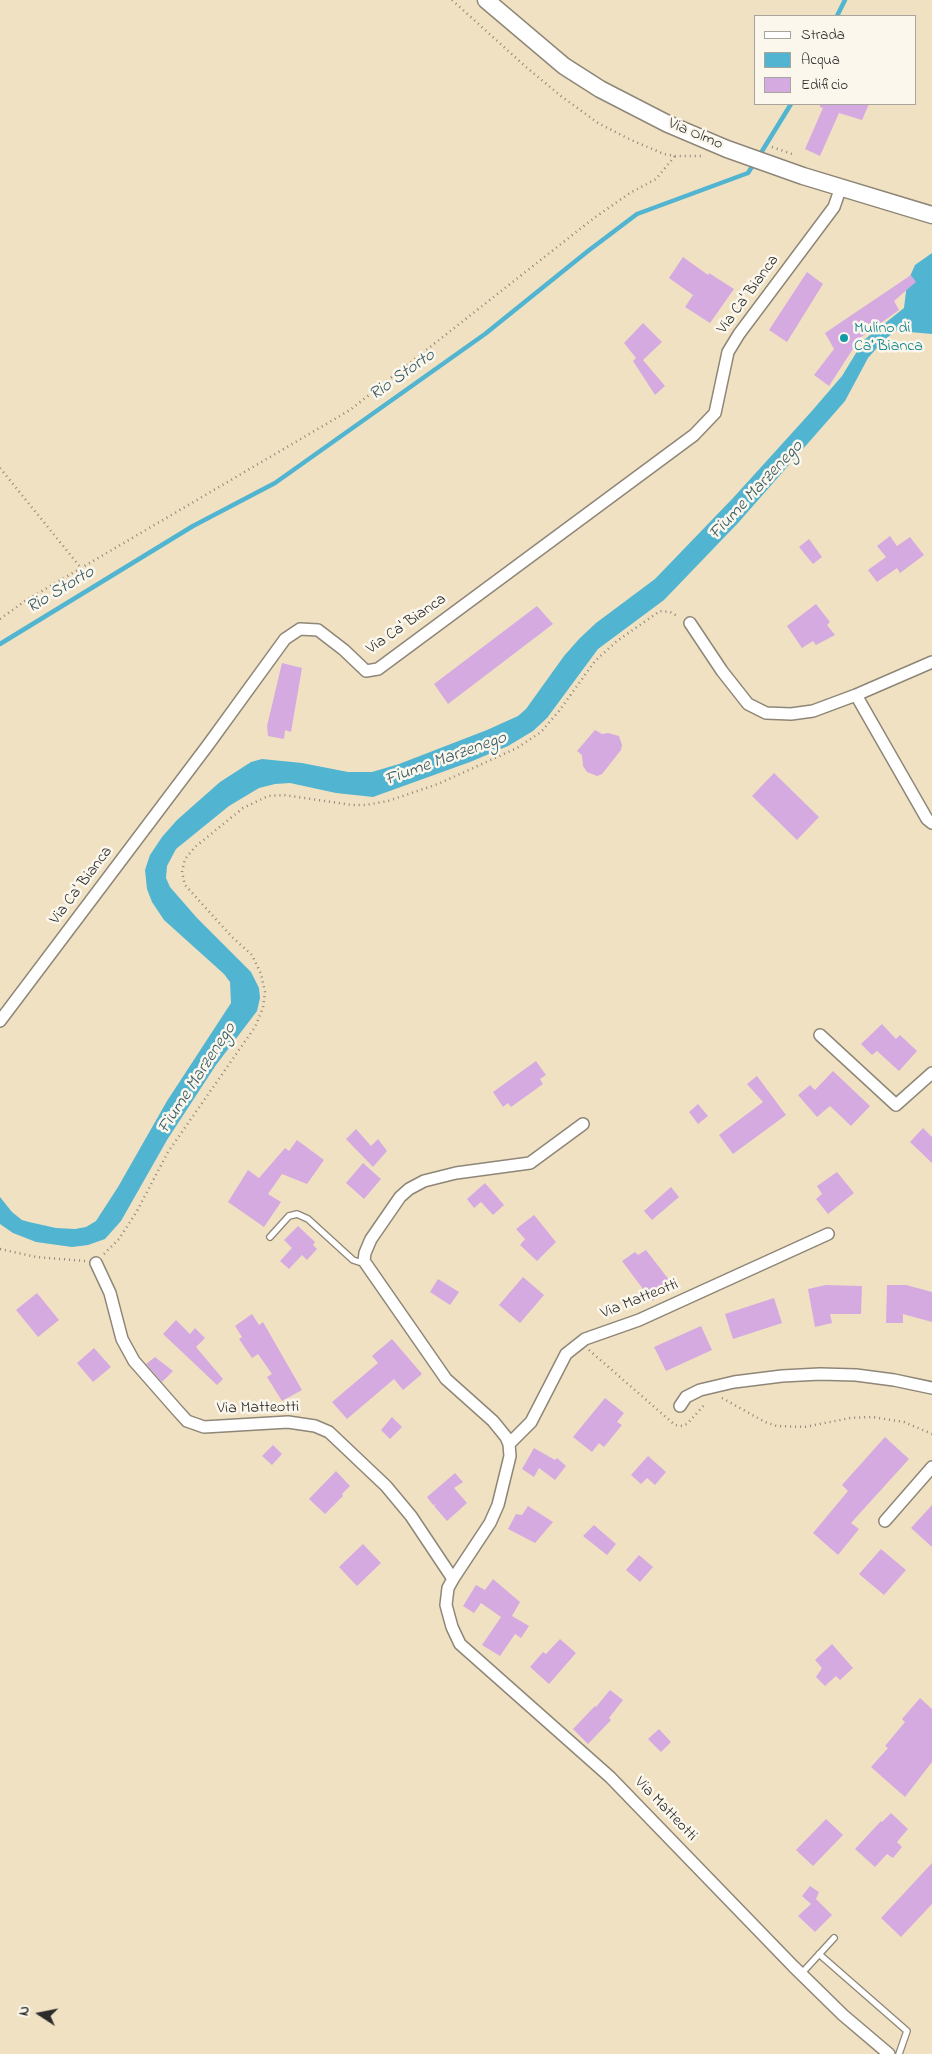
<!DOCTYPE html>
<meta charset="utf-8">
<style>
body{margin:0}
#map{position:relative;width:932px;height:2054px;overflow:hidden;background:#f1e1c3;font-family:"Indie Flower",sans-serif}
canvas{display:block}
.legend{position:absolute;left:754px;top:15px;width:162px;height:90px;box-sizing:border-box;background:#fbf7ec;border:1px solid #a8a59f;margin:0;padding:6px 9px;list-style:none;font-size:15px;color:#2b2b2b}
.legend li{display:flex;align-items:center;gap:10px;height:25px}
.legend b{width:25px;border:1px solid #a8a59f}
.north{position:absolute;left:15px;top:1989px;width:50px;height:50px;-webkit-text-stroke:4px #fbf7ec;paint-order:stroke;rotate:281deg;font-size:14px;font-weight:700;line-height:20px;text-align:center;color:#2b2b2b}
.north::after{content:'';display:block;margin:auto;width:18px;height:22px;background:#2b2b2b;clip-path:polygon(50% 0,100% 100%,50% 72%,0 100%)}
</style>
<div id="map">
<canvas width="932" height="2054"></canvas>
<ul class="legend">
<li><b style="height:6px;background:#fff"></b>Strada</li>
<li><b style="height:14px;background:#51b4d0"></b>Acqua</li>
<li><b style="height:14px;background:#d4aae0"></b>Edificio</li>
</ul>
<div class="north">N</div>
</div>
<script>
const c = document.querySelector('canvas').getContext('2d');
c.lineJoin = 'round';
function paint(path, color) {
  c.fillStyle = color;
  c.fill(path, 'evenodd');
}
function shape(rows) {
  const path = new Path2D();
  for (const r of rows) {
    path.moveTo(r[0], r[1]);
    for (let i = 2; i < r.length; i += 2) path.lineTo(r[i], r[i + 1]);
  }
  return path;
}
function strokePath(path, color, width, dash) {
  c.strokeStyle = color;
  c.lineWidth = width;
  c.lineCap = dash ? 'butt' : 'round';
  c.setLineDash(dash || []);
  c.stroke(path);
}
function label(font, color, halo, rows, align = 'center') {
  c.font = font + ' "Indie Flower",sans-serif';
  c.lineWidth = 5;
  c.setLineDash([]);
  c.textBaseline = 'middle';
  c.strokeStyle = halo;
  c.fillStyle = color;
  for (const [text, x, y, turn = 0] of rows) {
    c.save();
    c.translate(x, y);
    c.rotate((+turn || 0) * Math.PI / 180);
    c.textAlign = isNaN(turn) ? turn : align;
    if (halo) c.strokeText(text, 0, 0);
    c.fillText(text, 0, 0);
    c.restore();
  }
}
const water = shape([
 [932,253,932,334,910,332,905,324,884,340,868,358,845,401,738,523,664,600,598,649,547,718,533,731,508,746,470,762,373,797,336,793,290,783,275,784,259,788,229,806,176,849,167,866,166,878,170,887,197,918,251,972,259,988,260,998,257,1011,216,1065,167,1140,121,1221,105,1239,88,1245,72,1247,36,1242,13,1233,0,1224,0,1197,12,1212,22,1220,29,1222,56,1228,75,1229,86,1227,96,1221,118,1187,167,1101,231,1003,230,982,224,974,164,920,152,902,147,889,145,870,150,855,162,837,177,820,220,782,251,762,262,759,302,763,348,772,372,772,399,764,487,730,518,716,526,709,564,656,579,639,596,623,655,579,733,498,811,412,842,376,864,340,904,308,907,283,915,265]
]);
const stream = shape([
 [837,16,845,0],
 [759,156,791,104],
 [0,644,193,526,275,483,485,334,588,251,637,214,748,173,755,162]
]);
const building = shape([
 [820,104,869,104,862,120,839,113,820,156,805,149,823,108,820,107],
 [683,257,708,275,709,273,734,289,710,323,685,307,693,295,669,278],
 [807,272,823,284,787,342,769,330],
 [911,275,916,282,894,301,899,310,860,338,829,386,814,375,834,349,825,333],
 [643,323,662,342,643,360,665,386,655,395,633,361,636,358,624,343],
 [890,536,897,546,910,537,924,555,900,573,897,568,877,582,868,570,886,557,877,546],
 [809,539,822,557,813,564,799,547],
 [816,604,830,622,827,625,835,635,816,645,813,641,802,648,787,626],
 [537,606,553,624,448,704,434,684],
 [282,663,302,668,291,732,285,730,284,739,268,736,267,726],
 [595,730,602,734,608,733,619,736,622,745,621,750,602,774,597,776,587,772,583,766,582,755,577,751],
 [774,773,819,817,797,840,752,796],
 [882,1024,896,1039,900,1035,917,1051,899,1071,877,1051,872,1055,861,1044],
 [536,1061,546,1075,540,1079,543,1084,511,1107,508,1103,503,1107,493,1092],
 [833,1071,870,1106,851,1126,830,1106,817,1117,798,1095,810,1085,815,1090],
 [757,1076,786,1115,733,1154,719,1135,763,1102,747,1084],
 [698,1104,708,1116,698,1124,689,1112],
 [923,1128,932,1137,932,1163,910,1142],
 [356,1129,371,1146,378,1139,387,1151,373,1167,346,1139],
 [297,1140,324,1160,307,1184,282,1174,268,1194,281,1202,264,1227,228,1202,248,1170,259,1178,285,1148,289,1151],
 [363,1163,381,1179,364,1199,346,1183],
 [837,1172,854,1193,828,1214,816,1199,822,1194,817,1186],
 [485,1183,504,1205,493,1215,481,1202,474,1208,467,1199],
 [671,1187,679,1197,652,1220,644,1211],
 [534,1215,556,1242,537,1261,520,1245,525,1239,516,1229],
 [298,1226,315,1242,313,1245,317,1249,307,1260,302,1255,289,1269,280,1261,292,1248,284,1240],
 [646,1250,673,1285,652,1301,622,1261,635,1252,638,1255],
 [523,1277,544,1295,520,1323,499,1305],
 [438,1279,459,1292,450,1305,430,1292],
 [826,1285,862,1286,861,1314,830,1314,832,1323,815,1327,808,1289],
 [887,1285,906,1285,932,1292,932,1322,903,1314,903,1323,886,1323],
 [37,1293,59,1320,38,1337,16,1310],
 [774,1298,782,1323,733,1339,725,1314],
 [252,1314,259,1325,263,1322,302,1390,282,1401,267,1377,272,1374,258,1354,252,1358,239,1339,242,1337,235,1326],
 [176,1320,190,1334,195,1328,205,1338,196,1347,223,1379,217,1385,163,1334],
 [701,1326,712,1350,666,1371,654,1347],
 [392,1339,422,1374,403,1390,394,1379,347,1419,332,1402,378,1363,372,1356],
 [94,1348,111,1367,93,1382,77,1363],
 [155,1357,173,1371,162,1382,146,1364],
 [605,1398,624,1413,617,1422,622,1425,604,1447,599,1443,592,1452,573,1437],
 [392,1417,402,1427,390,1439,381,1430],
 [885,1437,909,1459,851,1523,859,1529,838,1555,813,1533,848,1491,842,1485],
 [273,1445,282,1454,272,1465,262,1456],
 [534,1448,555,1460,557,1458,566,1466,555,1480,539,1468,534,1477,522,1469],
 [648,1456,666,1472,655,1485,647,1478,641,1484,631,1475],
 [336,1471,350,1486,342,1494,343,1496,325,1514,309,1499],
 [455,1473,463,1482,454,1488,467,1503,447,1521,434,1506,436,1504,433,1505,427,1497],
 [932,1505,932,1547,911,1528],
 [528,1506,553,1522,535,1543,508,1529,516,1514,522,1515],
 [594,1525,616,1544,607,1555,583,1536],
 [363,1544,381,1563,357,1586,339,1567],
 [881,1549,906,1570,884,1595,859,1574],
 [639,1555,653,1567,640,1582,626,1570],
 [493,1579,520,1602,512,1616,529,1626,521,1638,515,1634,500,1656,482,1645,501,1617,481,1603,474,1613,463,1606,476,1585,485,1590],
 [560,1639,576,1653,549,1684,530,1667,543,1652,546,1654],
 [832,1644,853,1668,840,1680,836,1676,825,1686,816,1677,822,1668,815,1660],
 [610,1690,623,1700,609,1718,611,1720,588,1744,573,1729,595,1706,596,1707],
 [920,1698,932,1709,932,1762,905,1797,871,1767,888,1748,885,1746,905,1722,902,1719],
 [659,1729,671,1742,661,1752,648,1739],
 [891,1813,908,1829,897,1842,902,1847,893,1858,887,1854,875,1867,855,1849,881,1821,882,1822],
 [826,1819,843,1835,813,1866,796,1850],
 [932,1863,932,1904,901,1937,881,1918],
 [810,1886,819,1892,816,1899,832,1915,815,1932,798,1916,811,1904,802,1896]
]);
const path = shape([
 [452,0,526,67,561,96,598,123,631,140,664,154,675,156,701,156],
 [772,147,795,155],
 [0,468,81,568],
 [0,619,25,601,350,410,594,218,630,193,656,179,675,156],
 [0,1249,36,1257,85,1261],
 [104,1254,119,1239,137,1211,168,1152,255,1027,263,1008,265,992,261,974,252,955,232,937,185,885,182,872,185,859,195,847,243,808,268,796,284,795,352,805,366,805,388,801,438,784,517,748,541,732,559,711,595,661,617,641,660,611,670,612,679,617],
 [589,1350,675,1425,682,1426,687,1424,706,1403],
 [722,1398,765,1422,777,1426,805,1427,850,1418,872,1417,904,1422,932,1434]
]);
const lane = shape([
 [270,1237,289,1216,297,1214,308,1219,353,1260,359,1262,364,1261],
 [819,1954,907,2031,899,2054],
 [801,1974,834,1938]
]);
const street = shape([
 [690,623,722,671,748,704,766,713,791,714,813,711,856,695],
 [932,662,856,695,927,819,932,823],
 [0,1021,208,745,285,639,300,629,318,630,344,650,366,671,378,669,694,435,715,413,728,352,739,334,834,207,841,187],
 [820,1035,896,1105,932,1073],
 [96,1263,110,1293,122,1339,134,1361,177,1410,187,1421,204,1427,288,1422,315,1426,329,1432,386,1486,411,1516,453,1579,448,1588,446,1605,452,1627,460,1644,610,1777,793,1966,843,2015,889,2054],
 [680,1406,686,1397,700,1390,734,1382,782,1376,820,1374,856,1375,894,1380,932,1388],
 [509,1444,506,1437,493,1421,446,1379,364,1261,365,1253,371,1239,400,1197,409,1189,424,1181,456,1173,530,1163,583,1124],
 [885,1521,932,1467],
 [453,1579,490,1523,498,1505,510,1456,509,1444,531,1422,566,1354,585,1339,639,1320,828,1234]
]);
const secondary = shape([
 [486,0,564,66,600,89,668,124,727,149,803,176,932,215]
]);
const markers = [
 [844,338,5,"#0f9aa8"]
];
const streetNames = [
 ["Via Olmo",695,135,23],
 ["Via Ca' Bianca",749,295,-54],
 ["Via Ca' Bianca",407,625,-35],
 ["Via Ca' Bianca",82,886,-53],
 ["Via Matteotti",640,1300,-22],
 ["Via Matteotti",258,1409,-1],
 ["Via Matteotti",665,1810,46]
];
const cultureNames = [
 ["Mulino di",854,329],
 ["Ca’ Bianca",854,347]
];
const waterNames = [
 ["Rio Storto",403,376,-35],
 ["Fiume Marzenego",757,491,-47],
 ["Rio Storto",61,591,-31],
 ["Fiume Marzenego",446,760,-20],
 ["Fiume Marzenego",198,1079,-57]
];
paint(water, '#51b4d0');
strokePath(stream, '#51b4d0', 4.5);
paint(building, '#d4aae0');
strokePath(lane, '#8e8677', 8);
strokePath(street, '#8e8677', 14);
strokePath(secondary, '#8e8677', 19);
strokePath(path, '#8e8677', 2.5, [1, 4]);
strokePath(lane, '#fff', 5.5);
strokePath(street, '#fff', 11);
strokePath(secondary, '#fff', 16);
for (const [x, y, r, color] of markers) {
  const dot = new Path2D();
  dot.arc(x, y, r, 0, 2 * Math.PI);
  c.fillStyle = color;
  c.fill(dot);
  strokePath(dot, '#fbf7ec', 2);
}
label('16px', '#2b2b2b', '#fbf7ec', streetNames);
label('16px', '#0d838f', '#fbf7ec', cultureNames, 'left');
label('italic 18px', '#385b65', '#fbf7ec', waterNames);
</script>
